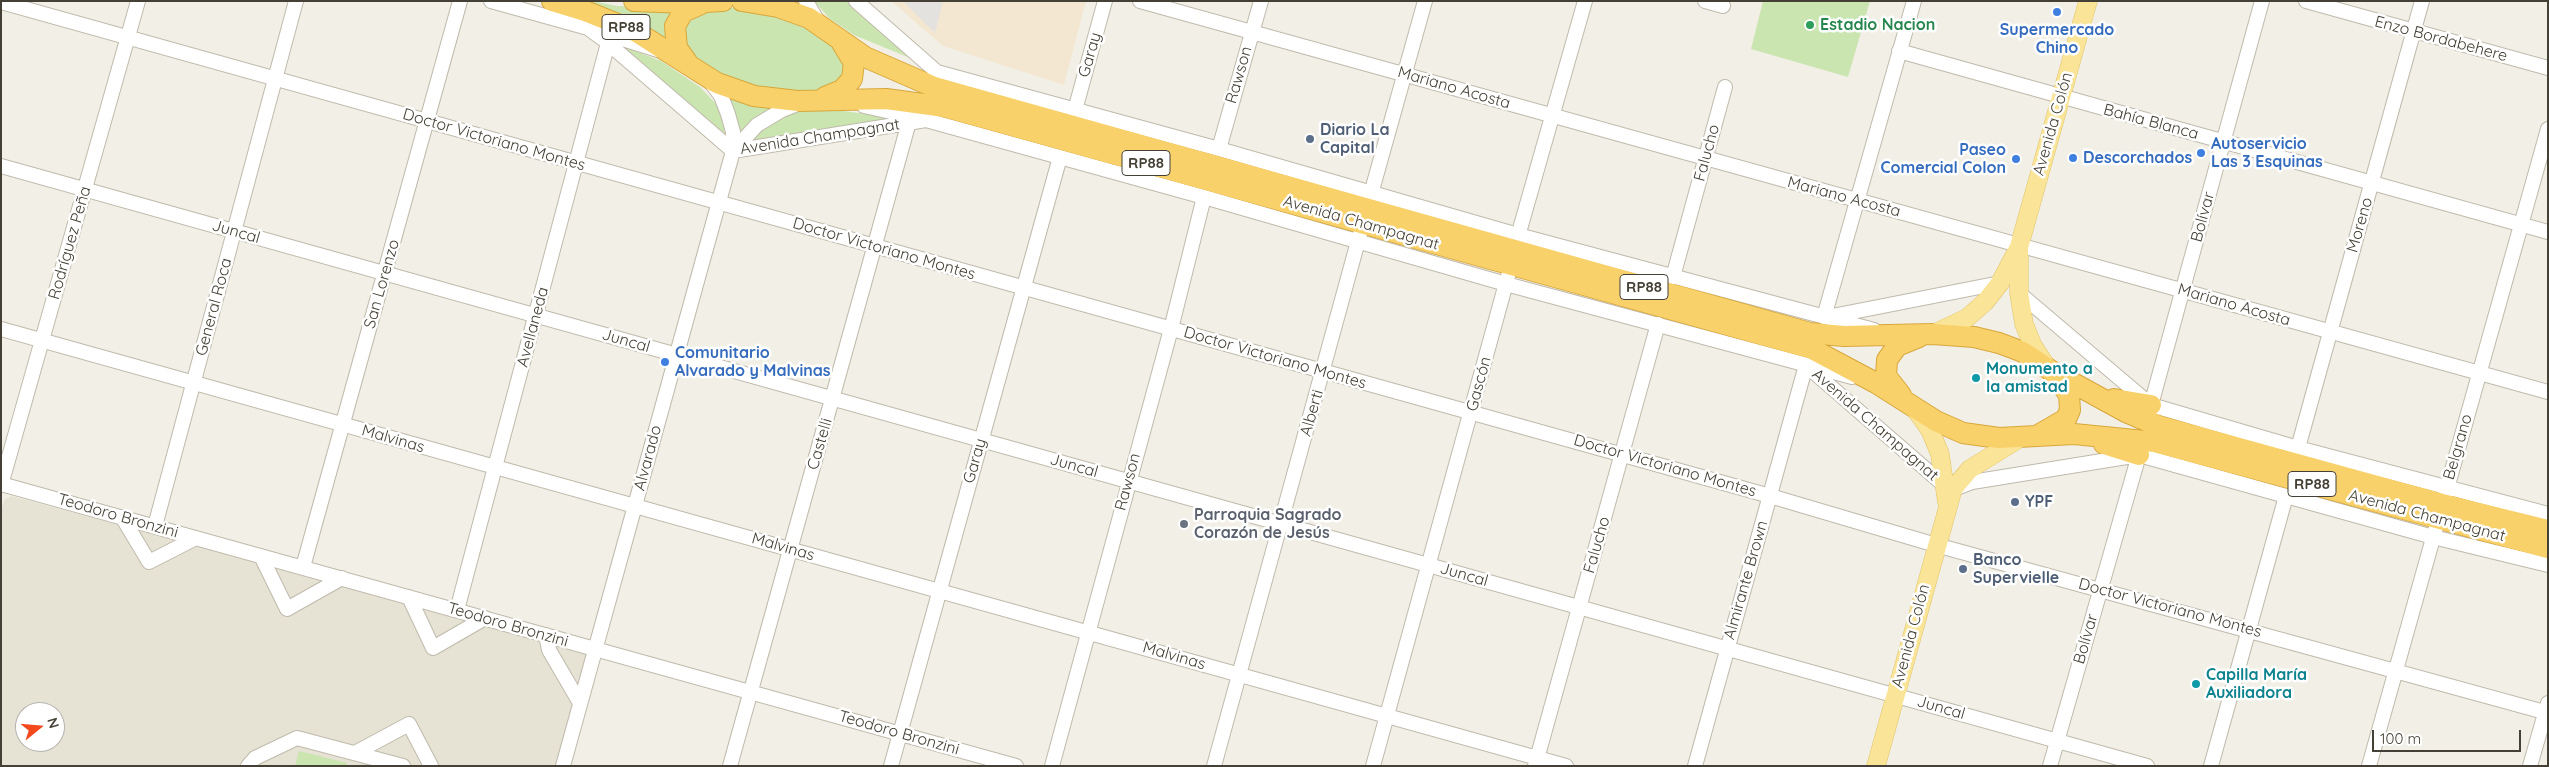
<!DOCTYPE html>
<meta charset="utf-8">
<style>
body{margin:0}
#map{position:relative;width:2549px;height:767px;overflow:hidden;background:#f2efe6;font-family:Quicksand,sans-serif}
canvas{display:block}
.frame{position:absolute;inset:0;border:2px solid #454036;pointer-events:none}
.north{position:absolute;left:15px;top:702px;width:50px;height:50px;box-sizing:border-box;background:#fff;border:1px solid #b5b3af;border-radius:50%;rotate:73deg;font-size:14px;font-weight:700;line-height:20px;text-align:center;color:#454036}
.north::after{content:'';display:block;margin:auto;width:18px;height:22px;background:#f2491d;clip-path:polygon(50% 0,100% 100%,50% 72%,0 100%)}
.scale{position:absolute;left:2372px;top:730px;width:149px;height:22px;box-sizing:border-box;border:2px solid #454036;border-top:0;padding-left:6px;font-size:15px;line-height:18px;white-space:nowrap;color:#454036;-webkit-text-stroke:4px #fff;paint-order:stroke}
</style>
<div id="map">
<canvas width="2549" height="767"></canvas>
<div class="frame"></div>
<div class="north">N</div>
<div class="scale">100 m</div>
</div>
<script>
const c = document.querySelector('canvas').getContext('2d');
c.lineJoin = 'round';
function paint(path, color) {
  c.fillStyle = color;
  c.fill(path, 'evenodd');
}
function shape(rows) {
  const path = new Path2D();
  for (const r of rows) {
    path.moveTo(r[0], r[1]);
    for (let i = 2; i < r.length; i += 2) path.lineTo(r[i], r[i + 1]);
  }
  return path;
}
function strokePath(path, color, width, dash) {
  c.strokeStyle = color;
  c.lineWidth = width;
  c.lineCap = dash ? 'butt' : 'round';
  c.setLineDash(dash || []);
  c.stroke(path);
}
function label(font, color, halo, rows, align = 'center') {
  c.font = font + ' Quicksand,sans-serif';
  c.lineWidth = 5;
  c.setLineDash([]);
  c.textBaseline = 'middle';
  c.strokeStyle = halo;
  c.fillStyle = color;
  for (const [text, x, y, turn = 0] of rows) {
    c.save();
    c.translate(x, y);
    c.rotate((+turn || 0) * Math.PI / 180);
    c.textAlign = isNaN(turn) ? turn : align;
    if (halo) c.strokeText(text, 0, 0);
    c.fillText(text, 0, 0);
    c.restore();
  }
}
const residential = shape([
 [11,496,588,651,556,766,1,766,1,511,4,500],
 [25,712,55,712,55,742,25,742]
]);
const commercial = shape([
 [891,1,1086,1,1064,85,943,46]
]);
const green = shape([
 [574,1,592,1,617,6,676,8,667,42],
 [814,1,847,1,910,58,854,35,829,18],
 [1763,1,1870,1,1848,77,1751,49],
 [718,8,743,8,780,14,825,38,847,61,842,80,814,92,776,93,715,74,686,51,682,27,697,13],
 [617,44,661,61,700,87,718,106,722,116,726,140],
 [726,94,782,106,736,142],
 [802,111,844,111,894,118,746,144,758,130,791,113],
 [299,751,347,763,346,766,295,766]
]);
const parking = shape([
 [903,1,943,1,935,33]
]);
const minor = shape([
 [491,1,588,28,603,39,733,151],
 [806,1,818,22],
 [856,1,937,72,1219,149,1518,235,1874,330],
 [1140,1,2548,392],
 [1705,1,1723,6],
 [2306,1,2548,68],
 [1,2,1770,496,1936,545,2548,713],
 [600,32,658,50],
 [1899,51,2548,232],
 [864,106,918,118],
 [1075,110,1105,1],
 [1219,149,1261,1],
 [733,151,926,120,1204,197,1506,284,1852,377],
 [733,151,757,125,782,110,800,103],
 [1,166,2147,766],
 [1369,201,1425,1],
 [1516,243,1585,1],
 [1673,277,1725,87],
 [2019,293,2151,405,2298,448,2548,514],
 [1824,317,1914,1],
 [1827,317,2000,283],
 [1,329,1566,766],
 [1808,367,1944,485],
 [2151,405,2262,1],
 [2298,448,2422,1],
 [1,484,1016,766],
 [1,485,138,1],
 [1954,489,1972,482,2139,455,2433,537,2548,565],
 [122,517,149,562,196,538],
 [155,526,296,1],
 [261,556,287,609,342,578],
 [303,567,460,1],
 [409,597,433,648,485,618],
 [457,610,608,43],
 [546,635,549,650,580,703],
 [355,753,409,724,431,766],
 [248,766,255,758,297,738,403,766],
 [563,766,733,151,733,132,728,114,721,96,710,81],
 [730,766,909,122],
 [891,766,1060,157],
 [1052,766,1171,329,1204,197],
 [1214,766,1360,234],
 [1373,766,1508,276],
 [1535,766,1658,324],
 [1695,766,1806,365],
 [2050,766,2139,455],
 [2211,766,2286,496],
 [2369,766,2548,129],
 [2530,766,2548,703]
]);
const major = shape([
 [2019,250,2019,293,2024,324,2033,346,2047,367],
 [1933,334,1967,318,1985,302,2000,283,2019,247,2088,1],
 [1915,409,1930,430,1940,454,1947,503],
 [1876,766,1953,489,1970,469,2020,438]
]);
const highway = shape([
 [552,1,585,11,635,31,717,83,754,96,798,101,886,99,945,107,1810,348,1876,383,1936,421,1963,433,1999,438,2074,434,2155,442,2548,548],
 [634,1,687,3,723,1],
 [742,1,778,7,809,18,865,57,934,87,1810,333,1844,336,1933,334,1974,337,1999,343,2023,352,2053,372,2126,412,2159,426,2442,504,2548,530],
 [687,62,677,48,675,26,683,12,701,4],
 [825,97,842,90,852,79,854,63,842,43],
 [1901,395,1886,376,1887,360,1897,346,1919,337],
 [2114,399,2151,405],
 [2040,434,2066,419,2070,410,2069,395,2056,376],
 [2104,444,2139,455]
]);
const markers = [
 [2057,12,5,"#3f7fe0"],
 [1810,25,5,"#2e9e5b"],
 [1310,139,5,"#5c6f8a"],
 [2201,153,5,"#3f7fe0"],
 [2073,158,5,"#3f7fe0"],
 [2016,159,5,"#3f7fe0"],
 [665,362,5,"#3f7fe0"],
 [1976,378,5,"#0f9aa8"],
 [2015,502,5,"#5c6f8a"],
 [1184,524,5,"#6b7280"],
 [1963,569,5,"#5c6f8a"],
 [2196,684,5,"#0f9aa8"]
];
const shields = [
 [626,27,48],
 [1146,163,48],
 [1644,287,48],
 [2312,484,48]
];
const shieldNames = [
 ["RP88",626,27],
 ["RP88",1146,163],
 ["RP88",1644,287],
 ["RP88",2312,484]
];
const leisureNames = [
 ["Estadio Nacion",1820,25]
];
const shopNames = [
 ["Supermercado",2057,30,"center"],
 ["Chino",2057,48,"center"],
 ["Autoservicio",2211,144],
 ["Las 3 Esquinas",2211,162],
 ["Paseo",2006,150,"right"],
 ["Comercial Colon",2006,168,"right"],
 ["Descorchados",2083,158],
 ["Comunitario",675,353],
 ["Alvarado y Malvinas",675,371]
];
const streetNames = [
 ["Enzo Bordabehere",2441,39,15],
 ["Garay",1090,55,-74],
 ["Rawson",1239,75,-74],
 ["Mariano Acosta",1454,88,16],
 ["Bahía Blanca",2151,122,15],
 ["Avenida Colón",2053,124,-74],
 ["Avenida Champagnat",820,137,-9],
 ["Doctor Victoriano Montes",494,140,16],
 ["Falucho",1707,153,-75],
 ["Mariano Acosta",1844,197,15],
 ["Bolívar",2203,217,-75],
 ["Avenida Champagnat",1361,223,16],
 ["Moreno",2360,225,-74],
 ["Juncal",236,232,16],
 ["Rodríguez Peña",70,243,-74],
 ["Doctor Victoriano Montes",884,249,16],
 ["San Lorenzo",382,284,-74],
 ["Mariano Acosta",2234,305,16],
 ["General Roca",214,307,-75],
 ["Avellaneda",533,327,-75],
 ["Juncal",626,341,16],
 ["Doctor Victoriano Montes",1275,358,16],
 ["Gascón",1479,384,-75],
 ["Alberti",1312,413,-74],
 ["Avenida Champagnat",1875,425,41],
 ["Malvinas",393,439,16],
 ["Castelli",820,444,-74],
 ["Belgrano",2458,447,-74],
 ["Alvarado",648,458,-75],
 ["Garay",975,461,-74],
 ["Juncal",1074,466,16],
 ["Doctor Victoriano Montes",1665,466,16],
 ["Rawson",1128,482,-75],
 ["Teodoro Bronzini",118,516,16],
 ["Avenida Champagnat",2427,516,15],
 ["Falucho",1597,545,-74],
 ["Malvinas",783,547,16],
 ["Juncal",1464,575,16],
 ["Almirante Brown",1746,580,-74],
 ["Doctor Victoriano Montes",2170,608,15],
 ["Teodoro Bronzini",508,625,16],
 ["Avenida Colón",1911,636,-75],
 ["Bolívar",2086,639,-74],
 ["Malvinas",1174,656,16],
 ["Juncal",1941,708,16],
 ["Teodoro Bronzini",899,733,16]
];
const serviceNames = [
 ["Diario La",1320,130],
 ["Capital",1320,148],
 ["YPF",2025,502],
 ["Banco",1973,560],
 ["Supervielle",1973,578]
];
const cultureNames = [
 ["Monumento a",1986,369],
 ["la amistad",1986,387],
 ["Capilla María",2206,675],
 ["Auxiliadora",2206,693]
];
const worshipNames = [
 ["Parroquia Sagrado",1194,515],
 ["Corazón de Jesús",1194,533]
];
paint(residential, '#e6e2d4');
paint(commercial, '#f4e7d2');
paint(green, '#cae5b0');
paint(parking, '#e3e2de');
strokePath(minor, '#c0baac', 16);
strokePath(major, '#dfc267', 19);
strokePath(highway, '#d8a73b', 22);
strokePath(minor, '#fff', 14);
strokePath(major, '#fae497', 18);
strokePath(highway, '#f9d16b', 20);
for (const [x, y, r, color] of markers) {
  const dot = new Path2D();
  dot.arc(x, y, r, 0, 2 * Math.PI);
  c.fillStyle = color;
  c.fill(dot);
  strokePath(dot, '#fff', 2);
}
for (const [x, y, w] of shields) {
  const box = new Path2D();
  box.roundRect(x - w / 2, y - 12.5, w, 25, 4);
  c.fillStyle = '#fff';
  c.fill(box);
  strokePath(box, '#454036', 1);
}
label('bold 15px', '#454036', null, shieldNames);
label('bold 16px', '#27864d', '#fff', leisureNames, 'left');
label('bold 16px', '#366cbe', '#fff', shopNames, 'left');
label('16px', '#454036', '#fff', streetNames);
label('bold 16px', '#4e5e75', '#fff', serviceNames, 'left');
label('bold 16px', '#0d838f', '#fff', cultureNames, 'left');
label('bold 16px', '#5b616d', '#fff', worshipNames, 'left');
</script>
